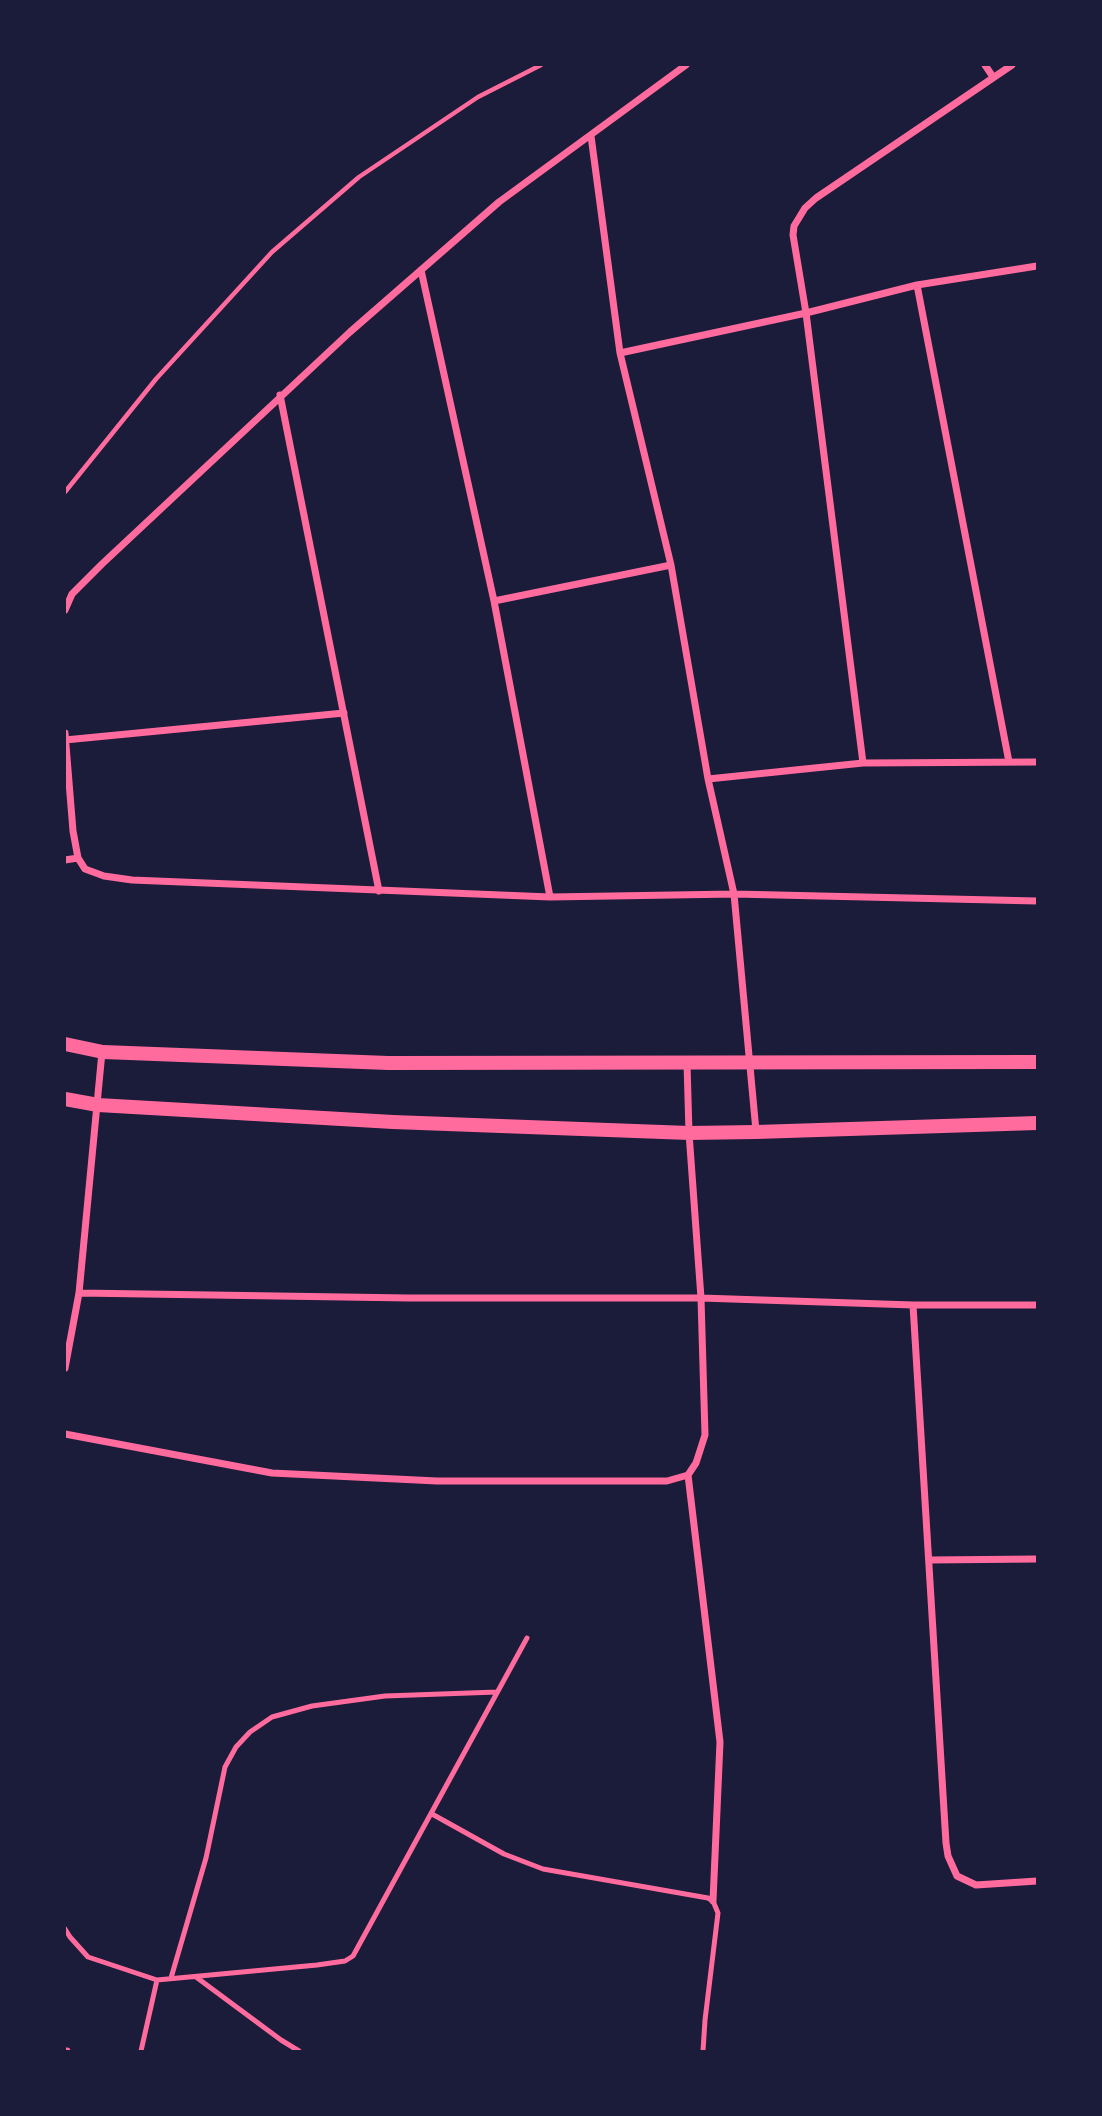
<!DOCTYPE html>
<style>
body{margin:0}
#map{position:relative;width:1102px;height:2116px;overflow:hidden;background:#1b1b3a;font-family:"PT Sans Narrow",sans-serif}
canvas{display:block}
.frame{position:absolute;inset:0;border:66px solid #1b1b3a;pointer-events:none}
</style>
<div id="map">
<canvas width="1102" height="2116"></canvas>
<div class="frame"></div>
</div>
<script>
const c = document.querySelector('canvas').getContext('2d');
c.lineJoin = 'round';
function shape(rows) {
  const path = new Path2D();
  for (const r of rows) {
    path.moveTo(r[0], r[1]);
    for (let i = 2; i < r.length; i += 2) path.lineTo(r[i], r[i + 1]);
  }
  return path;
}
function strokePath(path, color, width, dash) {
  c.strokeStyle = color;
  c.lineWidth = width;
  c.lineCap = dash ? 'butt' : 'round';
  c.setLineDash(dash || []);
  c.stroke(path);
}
const path = shape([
 [65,492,156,379,272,252,359,177,478,97,541,65]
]);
const service = shape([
 [432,1814,504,1854,543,1869,708,1898,713,1901,718,1913,705,2020,703,2051],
 [65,1929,70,1937,88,1957,157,1980],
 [196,1977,281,2040,299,2051],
 [171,1978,206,1858,225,1767,236,1747,250,1732,272,1717,312,1706,385,1696,497,1692],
 [141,2051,157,1980,317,1965,345,1961,353,1956,527,1638]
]);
const minor = shape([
 [985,65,993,77],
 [591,136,620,353,671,565,708,779,734,894,756,1131],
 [421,270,494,601,550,897],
 [917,285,1009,762],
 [620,353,806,313,917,285,1037,266],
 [280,395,379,891],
 [494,601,671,565],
 [65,610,72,594,102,564,350,332,499,202,686,65],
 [65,733,73,831,78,858,85,869,104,876,132,880,550,897,734,894,1037,901],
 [65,740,344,713],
 [863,763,806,313,793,235,794,226,805,208,816,198,1012,65],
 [708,779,863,763,1037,762],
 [65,860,78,858],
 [79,1293,409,1298,701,1298,913,1305,1037,1305],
 [913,1305,946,1843,948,1856,957,1876,976,1885,1037,1881],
 [65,1368,79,1293,102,1052],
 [65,1434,272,1473,437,1481,667,1481,688,1475,696,1463,705,1435,701,1298,689,1133,687,1063],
 [688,1475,720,1742,713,1901],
 [929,1560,1037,1559],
 [65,2051,67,2051]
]);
const secondary = shape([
 [65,1044,103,1052,388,1063,1037,1062],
 [65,1099,98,1105,393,1122,689,1133,756,1132,1037,1123]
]);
strokePath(path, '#ff6b9d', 4.5);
strokePath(service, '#ff6b9d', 5);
strokePath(minor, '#ff6b9d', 7);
strokePath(secondary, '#ff6b9d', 14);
</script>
